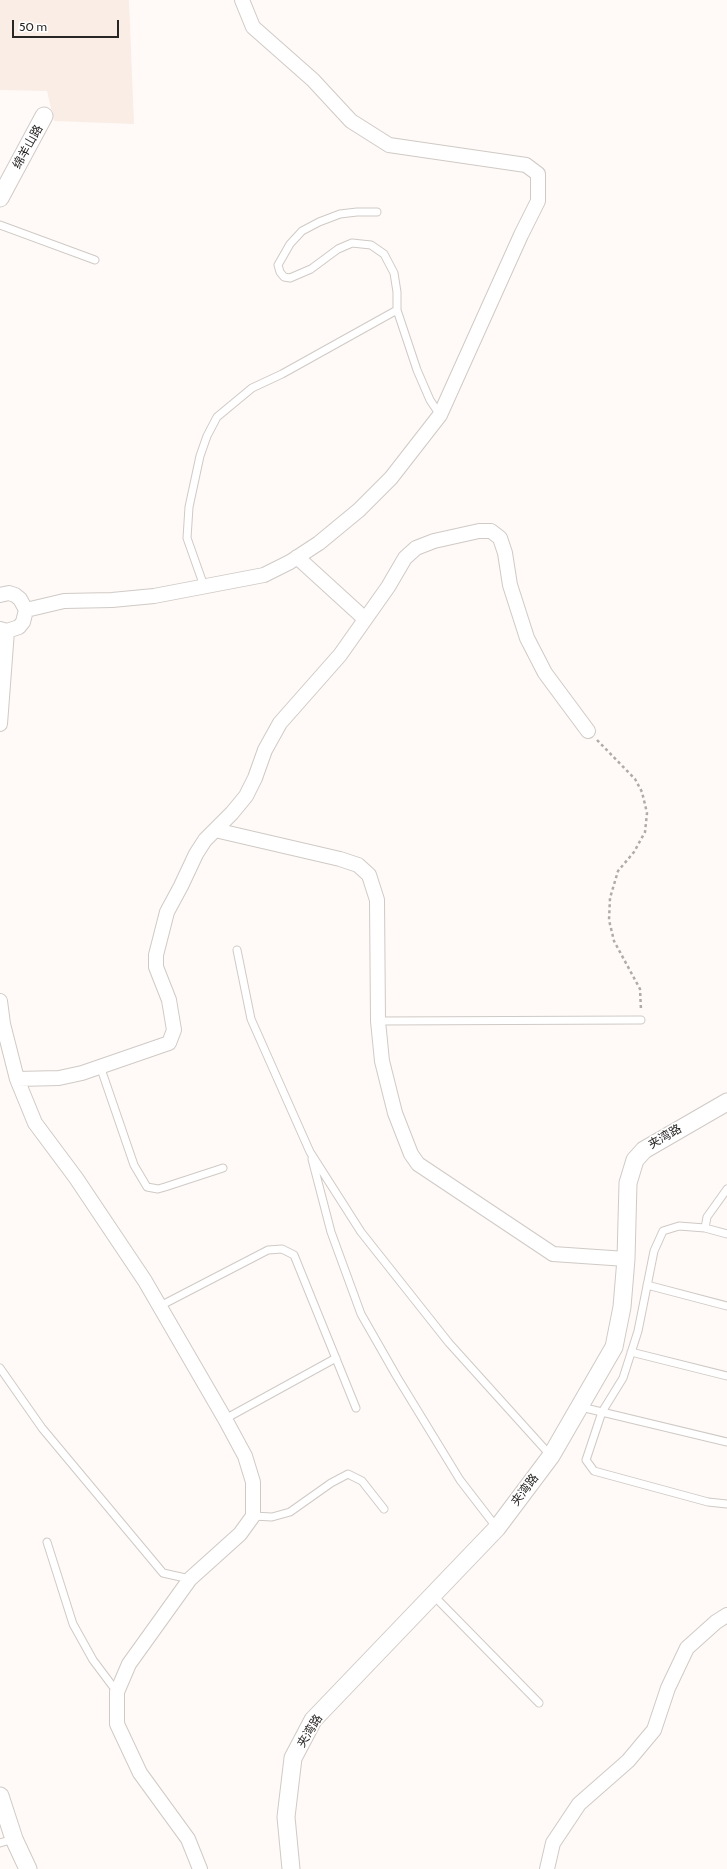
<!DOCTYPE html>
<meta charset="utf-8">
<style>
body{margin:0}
#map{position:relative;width:727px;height:1869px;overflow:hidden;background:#fffaf7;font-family:Cabin,sans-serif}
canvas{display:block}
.scale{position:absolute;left:12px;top:20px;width:107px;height:18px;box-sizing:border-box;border:2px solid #282624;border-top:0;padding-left:5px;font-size:12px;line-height:14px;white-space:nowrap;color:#282624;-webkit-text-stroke:3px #fff;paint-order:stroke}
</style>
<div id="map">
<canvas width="727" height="1869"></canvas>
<div class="scale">50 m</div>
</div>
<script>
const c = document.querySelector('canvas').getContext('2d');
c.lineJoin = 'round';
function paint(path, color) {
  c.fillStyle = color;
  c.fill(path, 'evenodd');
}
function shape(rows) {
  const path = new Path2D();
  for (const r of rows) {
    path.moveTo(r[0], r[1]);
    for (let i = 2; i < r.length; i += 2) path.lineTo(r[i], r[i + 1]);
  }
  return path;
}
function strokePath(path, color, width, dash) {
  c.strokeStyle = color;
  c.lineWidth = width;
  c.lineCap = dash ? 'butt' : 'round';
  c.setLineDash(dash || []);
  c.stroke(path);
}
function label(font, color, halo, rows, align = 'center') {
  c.font = font + ' Cabin,"Noto Sans SC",sans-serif';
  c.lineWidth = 3.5;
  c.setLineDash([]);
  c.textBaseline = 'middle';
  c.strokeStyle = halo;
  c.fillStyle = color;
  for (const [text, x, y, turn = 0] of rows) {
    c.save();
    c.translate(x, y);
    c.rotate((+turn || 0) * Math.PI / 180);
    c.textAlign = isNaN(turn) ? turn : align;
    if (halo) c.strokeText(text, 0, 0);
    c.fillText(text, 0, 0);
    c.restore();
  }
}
const built = shape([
 [0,0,129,0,134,124,54,121,47,91,0,90]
]);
const path = shape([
 [597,740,635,779,642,792,647,813,645,832,634,852,618,871,610,898,609,920,614,941,640,989,641,1010]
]);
const service = shape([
 [377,212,357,212,340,214,319,222,302,231,290,244,278,265,280,272,284,277,290,278,311,269,338,249,352,243,371,245,384,254,394,273,397,292,397,310,417,370,430,400,440,415],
 [0,225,95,260],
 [204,586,187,538,189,507,200,456,207,436,217,417,252,388,282,374,397,310],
 [237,950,251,1019,310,1152,361,1232,449,1343,551,1456],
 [378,1021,641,1020],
 [100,1066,134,1165,147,1187,158,1189,165,1187,223,1168],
 [312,1159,331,1232,361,1314,397,1377,460,1480,497,1528],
 [705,1228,707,1217,727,1189],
 [727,1234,705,1228,679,1226,663,1231,654,1251,638,1331,623,1378,602,1412,586,1460,594,1471,708,1502,727,1504],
 [647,1285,727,1306],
 [160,1306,268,1250,282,1249,294,1255,356,1408],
 [631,1352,727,1376],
 [0,1368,42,1428,163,1573,190,1579],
 [581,1407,727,1442],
 [225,1419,336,1358],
 [253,1516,272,1517,290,1512,331,1483,348,1474,362,1481,384,1509],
 [47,1542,73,1624,93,1660,117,1692],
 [433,1595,539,1703],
 [0,1843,14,1839]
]);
const minor = shape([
 [297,557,365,619],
 [0,595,9,593,15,595,20,599,26,610,23,622,19,627,7,631,0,629],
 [26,610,64,601,112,600,154,596,264,575,290,562,319,543,359,510,391,478,440,415,521,235,538,201,538,174,526,165,389,145,351,121,313,80,253,27,242,0],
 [0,724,7,631],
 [215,830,340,859,358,865,369,875,377,900,378,1021,382,1061,395,1113,411,1154,418,1164,553,1254,626,1259],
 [0,1001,3,1024,17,1079,35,1123,76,1178,145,1281,225,1419,245,1456,253,1482,253,1516,240,1534,190,1579,129,1664,117,1692,117,1724,140,1773,188,1839,200,1869],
 [17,1079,59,1078,82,1073,169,1043,174,1030,169,1000,156,967,156,955,167,912,181,886,196,854,205,840,232,813,246,796,255,778,265,750,280,723,340,655,388,587,405,558,416,548,434,541,479,531,491,531,500,538,505,553,510,585,527,638,545,673,588,731],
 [547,1869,553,1843,579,1804,628,1761,654,1730,668,1688,687,1648,716,1622,727,1615]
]);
const tertiary = shape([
 [0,198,44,116],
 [0,1796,14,1839,28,1869],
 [291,1869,286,1817,293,1758,313,1720,497,1528,551,1456,614,1347,622,1307,626,1259,628,1183,635,1160,644,1150,727,1102]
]);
const streetNames = [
 ["绵羊山路",28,147,-61],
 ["夹湾路",665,1137,-30],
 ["夹湾路",525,1490,-53],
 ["夹湾路",310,1731,-58]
];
paint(built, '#faede5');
strokePath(service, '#cfcac6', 9);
strokePath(minor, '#cfcac6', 16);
strokePath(tertiary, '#cfcac6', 19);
strokePath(path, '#afaba9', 2.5, [3, 3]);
strokePath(service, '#fff', 7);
strokePath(minor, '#fff', 14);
strokePath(tertiary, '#fff', 17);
label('12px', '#282624', '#fff', streetNames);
</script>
